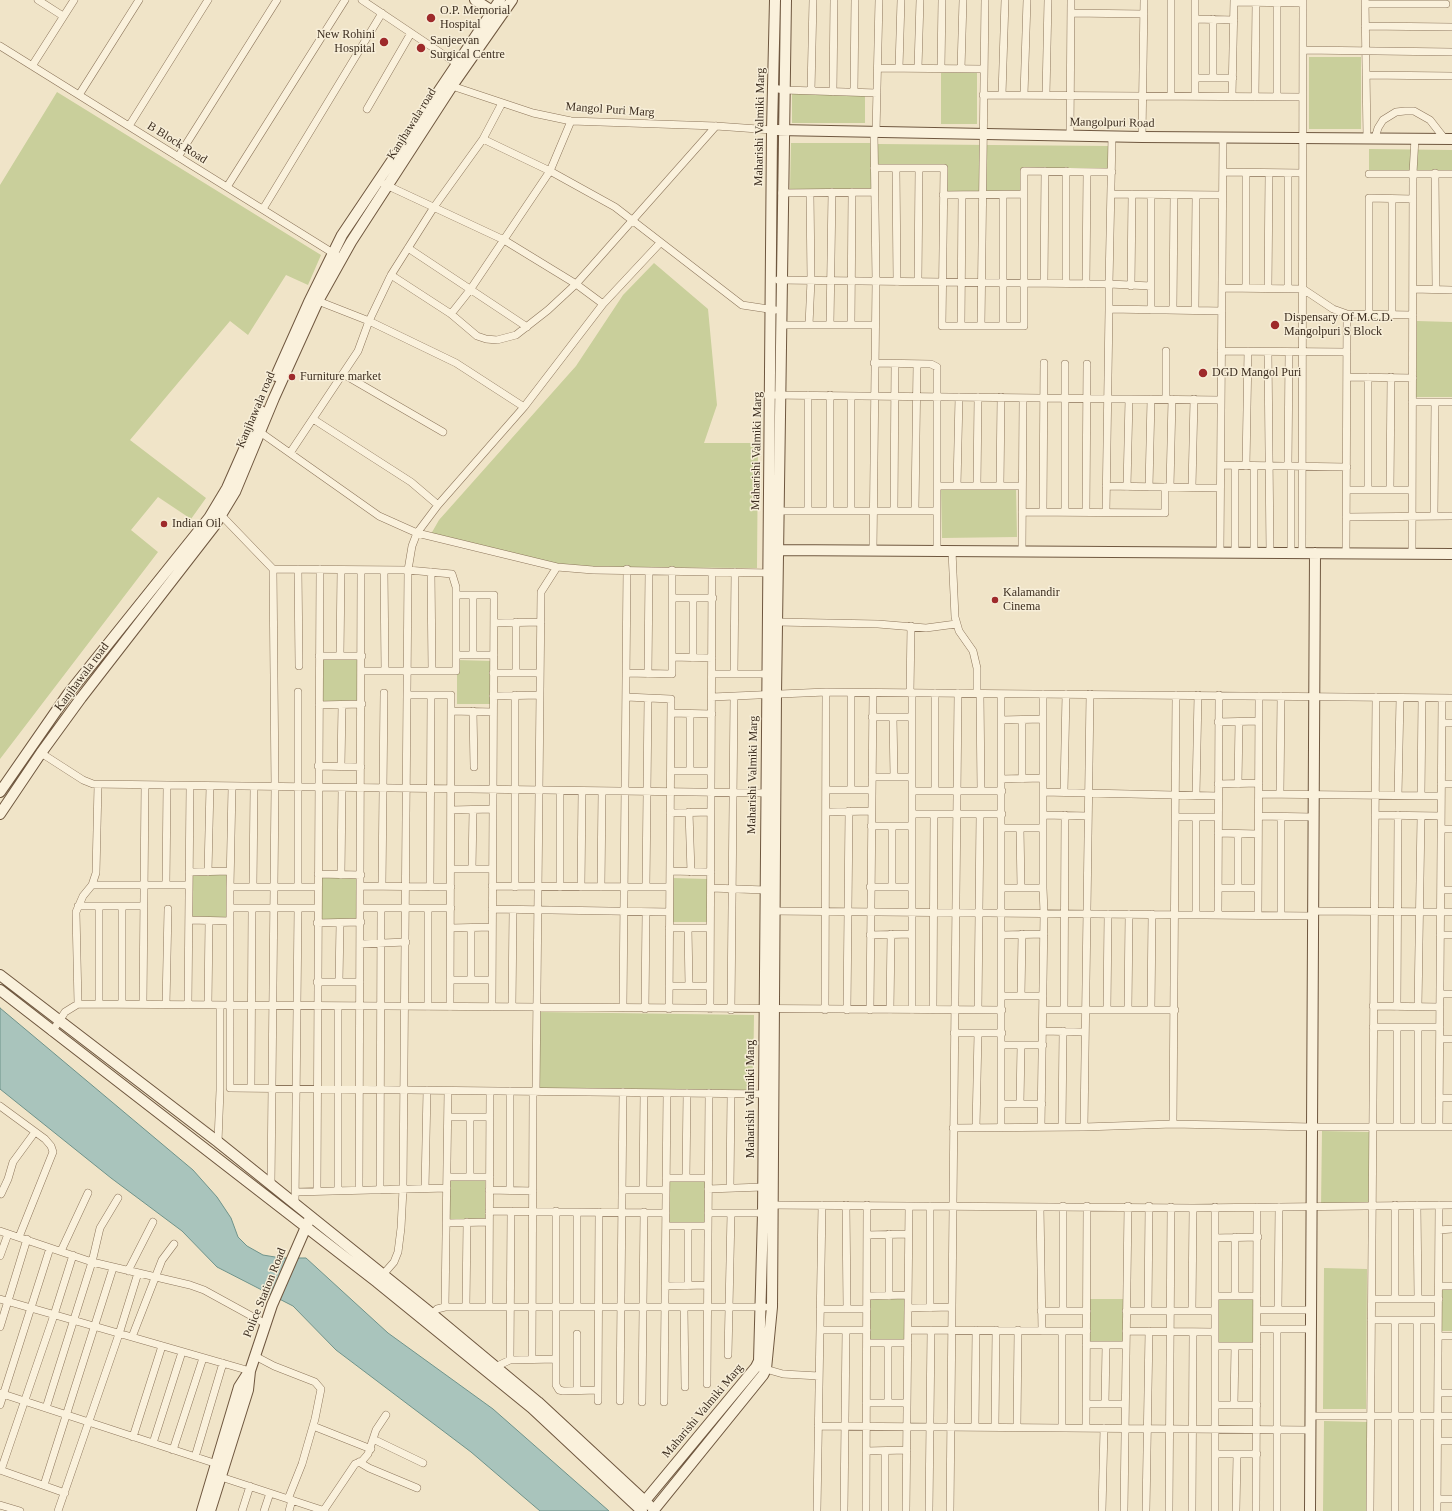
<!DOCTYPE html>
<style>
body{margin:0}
canvas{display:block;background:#f0e4c8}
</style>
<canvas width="1452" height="1511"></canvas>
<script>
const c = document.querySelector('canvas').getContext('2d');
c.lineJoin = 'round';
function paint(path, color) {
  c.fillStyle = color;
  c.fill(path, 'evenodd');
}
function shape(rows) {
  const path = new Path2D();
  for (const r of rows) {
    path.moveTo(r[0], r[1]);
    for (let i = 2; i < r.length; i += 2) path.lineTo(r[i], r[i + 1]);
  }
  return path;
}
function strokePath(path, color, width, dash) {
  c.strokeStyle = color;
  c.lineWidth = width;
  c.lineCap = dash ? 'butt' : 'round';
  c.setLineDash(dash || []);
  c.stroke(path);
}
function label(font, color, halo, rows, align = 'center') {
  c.font = font + ' "Times New Roman",serif';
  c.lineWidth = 3;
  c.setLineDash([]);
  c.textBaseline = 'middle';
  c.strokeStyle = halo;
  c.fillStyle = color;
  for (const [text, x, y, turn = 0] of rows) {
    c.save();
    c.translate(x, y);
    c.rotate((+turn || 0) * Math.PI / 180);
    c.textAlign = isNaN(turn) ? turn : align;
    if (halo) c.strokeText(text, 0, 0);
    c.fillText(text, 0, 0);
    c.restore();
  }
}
const green = shape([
 [1309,57,1361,57,1361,129,1309,129],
 [977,72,977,124,941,124,941,73],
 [57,92,321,255,308,285,286,275,248,335,230,321,130,440,206,498,191,519,158,497,131,530,158,552,0,759,0,185],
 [792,94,865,94,865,123,792,123],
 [791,143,872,143,872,190,790,189],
 [877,144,1108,146,1108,168,1022,168,1022,193,940,192,940,165,877,165],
 [1369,149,1452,150,1452,171,1369,171],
 [654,263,708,309,717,405,704,443,758,443,757,568,565,567,431,534,439,520,576,366,623,295],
 [1417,321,1452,322,1452,397,1416,397],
 [1016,489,1017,537,942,538,941,490],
 [323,658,359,658,358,702,323,702],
 [457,660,493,661,492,704,457,704],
 [191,875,227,875,227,919,191,919],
 [322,876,357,876,357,920,322,920],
 [672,878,708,879,708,922,672,922],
 [540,1012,754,1015,753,1090,540,1088],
 [1322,1131,1369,1132,1369,1208,1321,1207],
 [449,1178,485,1178,485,1221,449,1221],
 [669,1180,705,1180,705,1224,669,1223],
 [1324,1268,1367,1269,1366,1409,1323,1409],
 [1441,1288,1452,1288,1452,1331,1441,1331],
 [870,1297,906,1297,906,1341,870,1341],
 [1090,1299,1125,1299,1125,1343,1089,1343],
 [1218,1299,1254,1299,1254,1343,1218,1343],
 [1324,1421,1367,1422,1366,1511,1323,1511]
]);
const water = shape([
 [0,1008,193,1170,217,1197,231,1218,238,1237,247,1246,263,1255,281,1258,306,1258,388,1333,493,1409,609,1511,540,1511,471,1452,336,1350,293,1306,217,1267,182,1231,111,1178,0,1089,0,1008]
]);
const street = shape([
 [38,0,63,16],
 [362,0,456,63],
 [1365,0,1367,138],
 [1234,2,1303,3],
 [1365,4,1446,4],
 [1071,13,1144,14],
 [1195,19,1234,20],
 [1365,26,1452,27],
 [0,46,336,255],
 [1303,50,1452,52],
 [32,66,74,0],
 [878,68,983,69],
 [899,68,901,0],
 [918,68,920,0],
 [941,68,942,0],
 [961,69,963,0],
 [1366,75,1452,76],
 [1195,78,1233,78],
 [1213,78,1213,19],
 [452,86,533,113,571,121,716,126,772,130],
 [773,88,784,90,877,93],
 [811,91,813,0],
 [833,92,834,0],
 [854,92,855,0],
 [79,95,139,0],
 [983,95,1302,97],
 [1002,95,1005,0],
 [1024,95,1027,0],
 [1046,95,1048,0],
 [1171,96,1171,0],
 [1195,96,1195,0],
 [1232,96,1234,0],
 [1255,97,1256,2],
 [1277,97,1277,2],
 [367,109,411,33],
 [129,126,208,0],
 [876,133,879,0],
 [1070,136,1071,0],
 [1112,136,1109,284,1151,286],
 [1142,137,1144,0],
 [1375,138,1378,128,1383,120,1396,112,1405,111,1414,111,1430,120,1444,138],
 [483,139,550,171,615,207,742,305,775,310],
 [178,157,277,0],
 [874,168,944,168,942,326,1024,326,1024,171,1112,172],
 [896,168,897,282],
 [1066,171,1066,283],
 [1223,172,1302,173],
 [1246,173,1246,288],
 [1288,173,1288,289],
 [1435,173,1436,289],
 [1369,174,1452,174],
 [384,184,504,240,576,284,603,304],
 [227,187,345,0],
 [782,193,874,192],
 [1111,194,1222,195],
 [943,195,1024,194],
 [263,209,382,13],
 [408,248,527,327],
 [391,275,451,314,477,336,486,339,497,340,516,335,548,310,576,284,716,126],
 [778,280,1109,284,1109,309,1222,311],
 [918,281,919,168],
 [1044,283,1045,171],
 [1086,284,1087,172],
 [1131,286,1132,194],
 [1222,288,1303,289,1333,309,1347,314,1413,315],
 [1268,289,1269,173],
 [1413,289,1452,290],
 [318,301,369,321,456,363,524,407],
 [1151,310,1151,195],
 [1173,310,1174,195],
 [1195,310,1196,195],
 [451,314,470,290,550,171,571,121],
 [1369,314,1369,198,1413,199],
 [1392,314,1392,199],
 [781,325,875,325],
 [809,325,811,280,810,193],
 [830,325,832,192],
 [851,325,852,192],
 [961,326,962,195],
 [981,326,985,0],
 [1003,326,1003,195],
 [1166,351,1166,399],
 [1221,351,1347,352],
 [1268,352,1270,553],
 [874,363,931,364,937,367,937,551],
 [1065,364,1065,512],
 [343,374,443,432],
 [1347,377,1413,378],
 [770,395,1221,400],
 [808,395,808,510],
 [1412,402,1452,402],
 [313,419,411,482,438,505],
 [260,432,379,516,417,533,557,567,593,570,772,573],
 [290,453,358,351,369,321,391,275,434,207,483,139,502,103],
 [1221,465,1347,467],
 [1246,466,1248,351],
 [1254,466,1254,553],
 [1288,466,1289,352],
 [1291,466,1291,553],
 [937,486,1022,486],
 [957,486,959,397],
 [977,486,978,397],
 [1000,486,1001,397],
 [1106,486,1220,488],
 [1127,487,1129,399],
 [1149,487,1151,399],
 [1170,487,1172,399],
 [1192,487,1194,399],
 [1347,490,1412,490],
 [1368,490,1368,377],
 [1390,490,1391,377],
 [830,510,830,395],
 [851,510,851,396],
 [894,510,895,364],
 [915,510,917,364],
 [775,511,937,511],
 [1043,511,1044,363],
 [1022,512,1165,513,1165,487],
 [1086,512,1087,364],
 [1106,512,1109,309],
 [221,515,273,569,408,570,452,574,456,587,456,671,362,671],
 [1434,516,1435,402],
 [1346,517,1452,516],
 [873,551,876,281,874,133],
 [952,551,955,617,959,631,973,651,977,668,977,693],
 [1022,551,1023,398],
 [1220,553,1223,137],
 [1235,553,1235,465],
 [1302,553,1303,0],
 [1346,554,1347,314],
 [1412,554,1413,173,1415,138],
 [298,569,299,666],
 [384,570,385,671],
 [431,572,432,671],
 [456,595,494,595,492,1007],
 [473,595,473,655],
 [672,598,713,598],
 [693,598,693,658],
 [516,622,516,673],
 [777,622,878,624,926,628,956,624],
 [494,623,541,622],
 [456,655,494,655],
 [319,656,362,656],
 [340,656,341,570],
 [672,657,712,658],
 [493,673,540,673],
 [626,673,672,674,672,570],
 [648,674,649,571],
 [712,674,772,674],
 [734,674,735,572],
 [851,693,851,790],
 [910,693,911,626],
 [935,693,935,791],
 [980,694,981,791],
 [1001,694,1001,1128],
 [407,695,451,695,450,1007],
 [493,696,540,695],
 [626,697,671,699,669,1009],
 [712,697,826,692,1452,698],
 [319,705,362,704],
 [451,711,493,712],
 [473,711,474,767],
 [671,713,712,714],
 [872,717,912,717],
 [893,717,894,777],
 [1001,720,1043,719],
 [1022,720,1022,779],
 [1218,722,1259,721],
 [1442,723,1452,723],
 [41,753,83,780,93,784,770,793],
 [318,766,361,767],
 [341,766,342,705],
 [671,771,711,771],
 [690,771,690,714],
 [872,777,912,777],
 [1001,779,1043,778],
 [1218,784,1259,783],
 [1238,784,1239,722],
 [1441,784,1452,784],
 [232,787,230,887,230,1088,768,1094],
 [827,790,871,790],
 [912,791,1002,791],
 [1043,792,1218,796],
 [1064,792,1066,694],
 [1259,794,1441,796],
 [1280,794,1281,696],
 [1196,795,1198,695],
 [1398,796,1400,698],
 [1421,796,1422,698],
 [451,810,493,809],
 [689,812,691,872],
 [827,812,871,811],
 [670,813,711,812],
 [912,814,1002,814],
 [1043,815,1088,816],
 [1375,815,1441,816],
 [1259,816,1313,817],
 [1176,817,1218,817],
 [1196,817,1196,915],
 [1281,817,1281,916],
 [871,826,912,826],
 [1002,828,1043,828],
 [1020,828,1021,888],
 [1441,829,1452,829],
 [1218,833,1258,834],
 [1238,834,1238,888],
 [451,869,492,869],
 [472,869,473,810],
 [670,871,711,872],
 [189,872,230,871],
 [208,872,210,786],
 [318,874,361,875],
 [341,875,342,788],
 [92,885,189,885],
 [166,885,167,786],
 [361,886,451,887],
 [382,886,384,693],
 [492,886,669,887],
 [230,887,318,887],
 [253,887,254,787],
 [298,887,298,692],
 [430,887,431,695],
 [515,887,515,695],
 [560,887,560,791],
 [581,887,582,791],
 [601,887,602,791],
 [646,887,648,698],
 [870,887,912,887],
 [892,887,892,826],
 [711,888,765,890],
 [1002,888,1043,888],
 [1218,888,1258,888],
 [1441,890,1452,890],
 [78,906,144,906],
 [99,906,99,1004],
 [230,908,318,908],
 [361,908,451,908],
 [492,909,669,912],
 [771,911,1313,916],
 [1313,911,1452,912],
 [1218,915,1219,695],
 [1258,915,1259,696],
 [189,920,230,921],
 [317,923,361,922],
 [451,928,492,927],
 [669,928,710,928],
 [688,928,689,986],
 [870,935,912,934],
 [1002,935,1044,934],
 [1440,935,1452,935],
 [360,944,406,942],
 [450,980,492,980],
 [471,980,471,928],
 [317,982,360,982],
 [339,982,340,923],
 [669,986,710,986],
 [1440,994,1452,994],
 [1002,996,1043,996],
 [1021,996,1022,934],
 [78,1004,76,912,83,896,92,885,96,873,98,785],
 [122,1004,122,906],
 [143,1004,145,785],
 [166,1005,168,909],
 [188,1005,190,786],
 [208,1005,209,921],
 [1373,1006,1440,1007],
 [428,1007,428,908],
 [512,1007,513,910],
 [1397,1007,1398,815],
 [1418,1007,1421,816],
 [623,1008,627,569],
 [645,1009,646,912],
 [710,1009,712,573],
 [731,1010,734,697],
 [825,1010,826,692],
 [847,1010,849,811],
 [870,1010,873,693],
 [890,1010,891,934],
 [912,1010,912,693],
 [933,1010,934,814],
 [978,1010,980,814],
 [1043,1010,1175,1010],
 [1064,1010,1065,815],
 [1107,1010,1108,914],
 [1128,1010,1129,914],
 [1151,1010,1152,914],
 [1373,1027,1440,1027],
 [1043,1031,1084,1032],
 [52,1032,65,1012,78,1004,1002,1010],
 [954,1033,1002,1033],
 [1440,1039,1452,1039],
 [1002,1045,1043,1045],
 [251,1088,252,908],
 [510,1091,510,1190],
 [536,1092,541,592,557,567],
 [1439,1098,1452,1098],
 [1002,1104,1042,1104],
 [1020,1104,1021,1045],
 [0,1106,45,1139,51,1146,53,1152,19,1237],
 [448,1117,490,1117],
 [1173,1124,1176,695],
 [1041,1127,1044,913,1043,888,1043,694],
 [1062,1127,1063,1031],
 [1084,1127,1090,694],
 [1397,1127,1397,1027],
 [1418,1127,1418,1027],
 [1439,1127,1442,698],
 [953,1128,1084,1127,1173,1124,1312,1127,1452,1127],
 [976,1128,978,1033],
 [218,1142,220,1090,220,1005],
 [447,1177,490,1177],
 [470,1177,470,1117],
 [666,1178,708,1178],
 [686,1178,687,1093],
 [271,1186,275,787,273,569],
 [730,1188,731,1094],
 [425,1189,427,1090],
 [708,1189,763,1187],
 [359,1190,361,570],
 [380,1190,381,908],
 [489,1190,533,1191],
 [622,1190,666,1190],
 [643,1190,644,1093],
 [317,1191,320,569],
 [338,1191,338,1006],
 [295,1192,447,1188],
 [1,1194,8,1179,13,1162,35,1132],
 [295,1205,298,908],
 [768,1205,1193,1208,1452,1205],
 [846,1205,847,1309],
 [1395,1205,1395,1299],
 [1417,1205,1418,1299],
 [1063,1206,1063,1311],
 [1040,1207,1042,1331],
 [1215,1207,1215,1511],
 [489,1211,666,1213],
 [556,1211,556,1385,559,1390,563,1391,598,1390],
 [577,1212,577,1307],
 [708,1213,767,1213],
 [446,1223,489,1222],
 [666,1226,707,1226],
 [1439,1230,1452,1229],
 [0,1231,92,1262,190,1285,204,1290,266,1324],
 [867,1235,908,1234],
 [1215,1238,1258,1237],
 [61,1251,88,1193],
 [0,1256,8,1234],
 [128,1271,153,1222],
 [380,1278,394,1262,398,1252,401,1228,403,1189,408,570,412,546,417,533,438,505,524,407,603,304,660,243],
 [665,1286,707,1285],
 [688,1286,688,1226],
 [1439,1286,1452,1286],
 [867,1296,908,1295],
 [889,1296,889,1234],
 [1215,1296,1257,1296],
 [1235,1296,1235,1237],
 [0,1299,250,1371],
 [1372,1299,1439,1299],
 [445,1307,448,1091],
 [466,1307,467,1222],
 [489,1307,490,1091],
 [684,1308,685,1387],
 [908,1308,952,1307],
 [930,1308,930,1206],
 [820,1309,867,1309],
 [1257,1310,1311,1310],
 [1278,1310,1279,1207],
 [1041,1311,1087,1311],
 [1126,1311,1215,1311],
 [1148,1311,1149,1206],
 [1192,1311,1193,1208],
 [430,1317,437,1309,445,1307,765,1307],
 [1371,1320,1438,1320],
 [0,1327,27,1239],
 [1257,1329,1311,1329],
 [820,1330,867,1330],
 [908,1330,1087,1331],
 [1126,1331,1215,1332],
 [577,1334,577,1391],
 [1438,1336,1452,1336],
 [132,1337,162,1260,174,1244],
 [867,1343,908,1343],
 [888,1343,888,1403],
 [1086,1345,1126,1345],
 [1215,1346,1257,1346],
 [728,1355,731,1213],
 [255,1356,274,1366,315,1382,321,1389,315,1419,302,1464,288,1499],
 [532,1358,533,1091],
 [510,1360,511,1211],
 [495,1367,510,1360,556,1359],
 [762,1368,783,1374,819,1376],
 [707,1384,709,1093],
 [0,1393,217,1464],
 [1438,1393,1452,1393],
 [598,1401,599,1212],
 [620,1401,623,1092],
 [642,1402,644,1212],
 [664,1402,667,1093],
 [866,1403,907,1403],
 [1086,1404,1125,1404],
 [1105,1404,1106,1345],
 [0,1405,50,1248],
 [1215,1405,1257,1405],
 [1234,1405,1235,1346],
 [46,1408,92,1262,100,1228,118,1198],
 [1311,1416,1452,1416],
 [313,1426,371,1449],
 [818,1426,1310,1430],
 [975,1427,976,1330],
 [995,1427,996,1330],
 [1017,1427,1018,1330],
 [1062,1428,1062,1331],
 [1086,1428,1087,1206],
 [133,1437,162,1346],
 [373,1439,423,1463],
 [1438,1441,1452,1441],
 [153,1443,182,1352],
 [173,1450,203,1358],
 [866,1451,907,1450],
 [1215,1454,1257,1454],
 [195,1457,223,1363],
 [359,1462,369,1468,417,1488],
 [0,1470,65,1493],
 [1,1470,54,1315,73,1255],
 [221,1477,325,1511],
 [44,1485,113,1268],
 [1437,1499,1452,1499],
 [0,1505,20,1511],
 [324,1510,355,1464,362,1461,368,1454,376,1430,386,1415],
 [58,1511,119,1334,138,1273],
 [242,1511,250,1486],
 [264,1511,270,1493],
 [289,1511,292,1500],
 [817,1511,822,1205],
 [844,1511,846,1330],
 [866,1511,867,1205],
 [885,1511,885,1451],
 [906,1511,909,1206],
 [929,1511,931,1330],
 [950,1511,958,693],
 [1102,1511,1104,1428],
 [1124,1511,1128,1206],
 [1146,1511,1149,1331],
 [1169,1511,1171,1207],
 [1192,1511,1193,1332],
 [1236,1511,1237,1454],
 [1256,1511,1257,1207],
 [1277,1511,1277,1329],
 [1370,1511,1376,697],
 [1395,1511,1395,1320],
 [1417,1511,1417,1320],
 [1437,1511,1439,1205]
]);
const secondary = shape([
 [475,0,497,14],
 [778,130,1142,137,1452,139],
 [276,376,309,302,342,235,500,0],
 [772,550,1452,554],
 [0,792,68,694,209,518,227,488,261,411],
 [0,814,41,753,81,698,215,525,235,492,274,398,318,301,351,242,452,86,512,0],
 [0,975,218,1142,432,1314,538,1402,649,1505],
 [0,990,377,1282,532,1408,642,1511],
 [639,1508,756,1367,759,1361,763,1213,772,130,775,0],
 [202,1511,239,1387,248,1373],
 [210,1511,248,1390,250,1371,272,1305,309,1220],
 [653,1511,763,1375,766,1369,772,1307,776,694,786,0],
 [1310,1511,1315,553]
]);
const markers = [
 [431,18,5,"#9e2a2b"],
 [384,42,5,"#9e2a2b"],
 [421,48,5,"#9e2a2b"],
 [1275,325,5,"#9e2a2b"],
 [1203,373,5,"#9e2a2b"],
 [292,377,4,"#9e2a2b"],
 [164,524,4,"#9e2a2b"],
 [995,600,4,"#9e2a2b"]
];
const poiNames = [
 ["O.P. Memorial",440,11],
 ["Hospital",440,25],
 ["New Rohini",375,35,"right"],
 ["Hospital",375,49,"right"],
 ["Sanjeevan",430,41],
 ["Surgical Centre",430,55],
 ["Dispensary Of M.C.D.",1284,318],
 ["Mangolpuri S Block",1284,332],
 ["DGD Mangol Puri",1212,373],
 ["Furniture market",300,377],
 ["Indian Oil",172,524],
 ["Kalamandir",1003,593],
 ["Cinema",1003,607]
];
const streetNames = [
 ["Mangol Puri Marg",610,110,4],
 ["Mangolpuri Road",1112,123,1],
 ["Kanjhawala road",412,124,-58],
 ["Maharishi Valmiki Marg",760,127,-89],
 ["B Block Road",177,143,32],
 ["Kanjhawala road",256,410,-67],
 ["Maharishi Valmiki Marg",757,451,-89],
 ["Kanjhawala road",82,677,-53],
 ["Maharishi Valmiki Marg",753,775,-89],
 ["Maharishi Valmiki Marg",751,1099,-90],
 ["Police Station Road",265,1293,-68],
 ["Maharishi Valmiki Marg",703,1411,-50]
];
paint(green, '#c9cf9b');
paint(water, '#a9c4bc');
strokePath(water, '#6f938a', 1);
strokePath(street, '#8d765c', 8);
strokePath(secondary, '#6f573f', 12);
strokePath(street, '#faf1dc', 7);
strokePath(secondary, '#faf1dc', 10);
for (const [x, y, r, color] of markers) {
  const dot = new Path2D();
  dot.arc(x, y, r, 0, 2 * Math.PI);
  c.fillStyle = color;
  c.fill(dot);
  strokePath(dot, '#f7eed8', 1.5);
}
label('12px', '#3d2e20', '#f7eed8', poiNames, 'left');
label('12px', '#3d2e20', '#f7eed8', streetNames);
</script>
